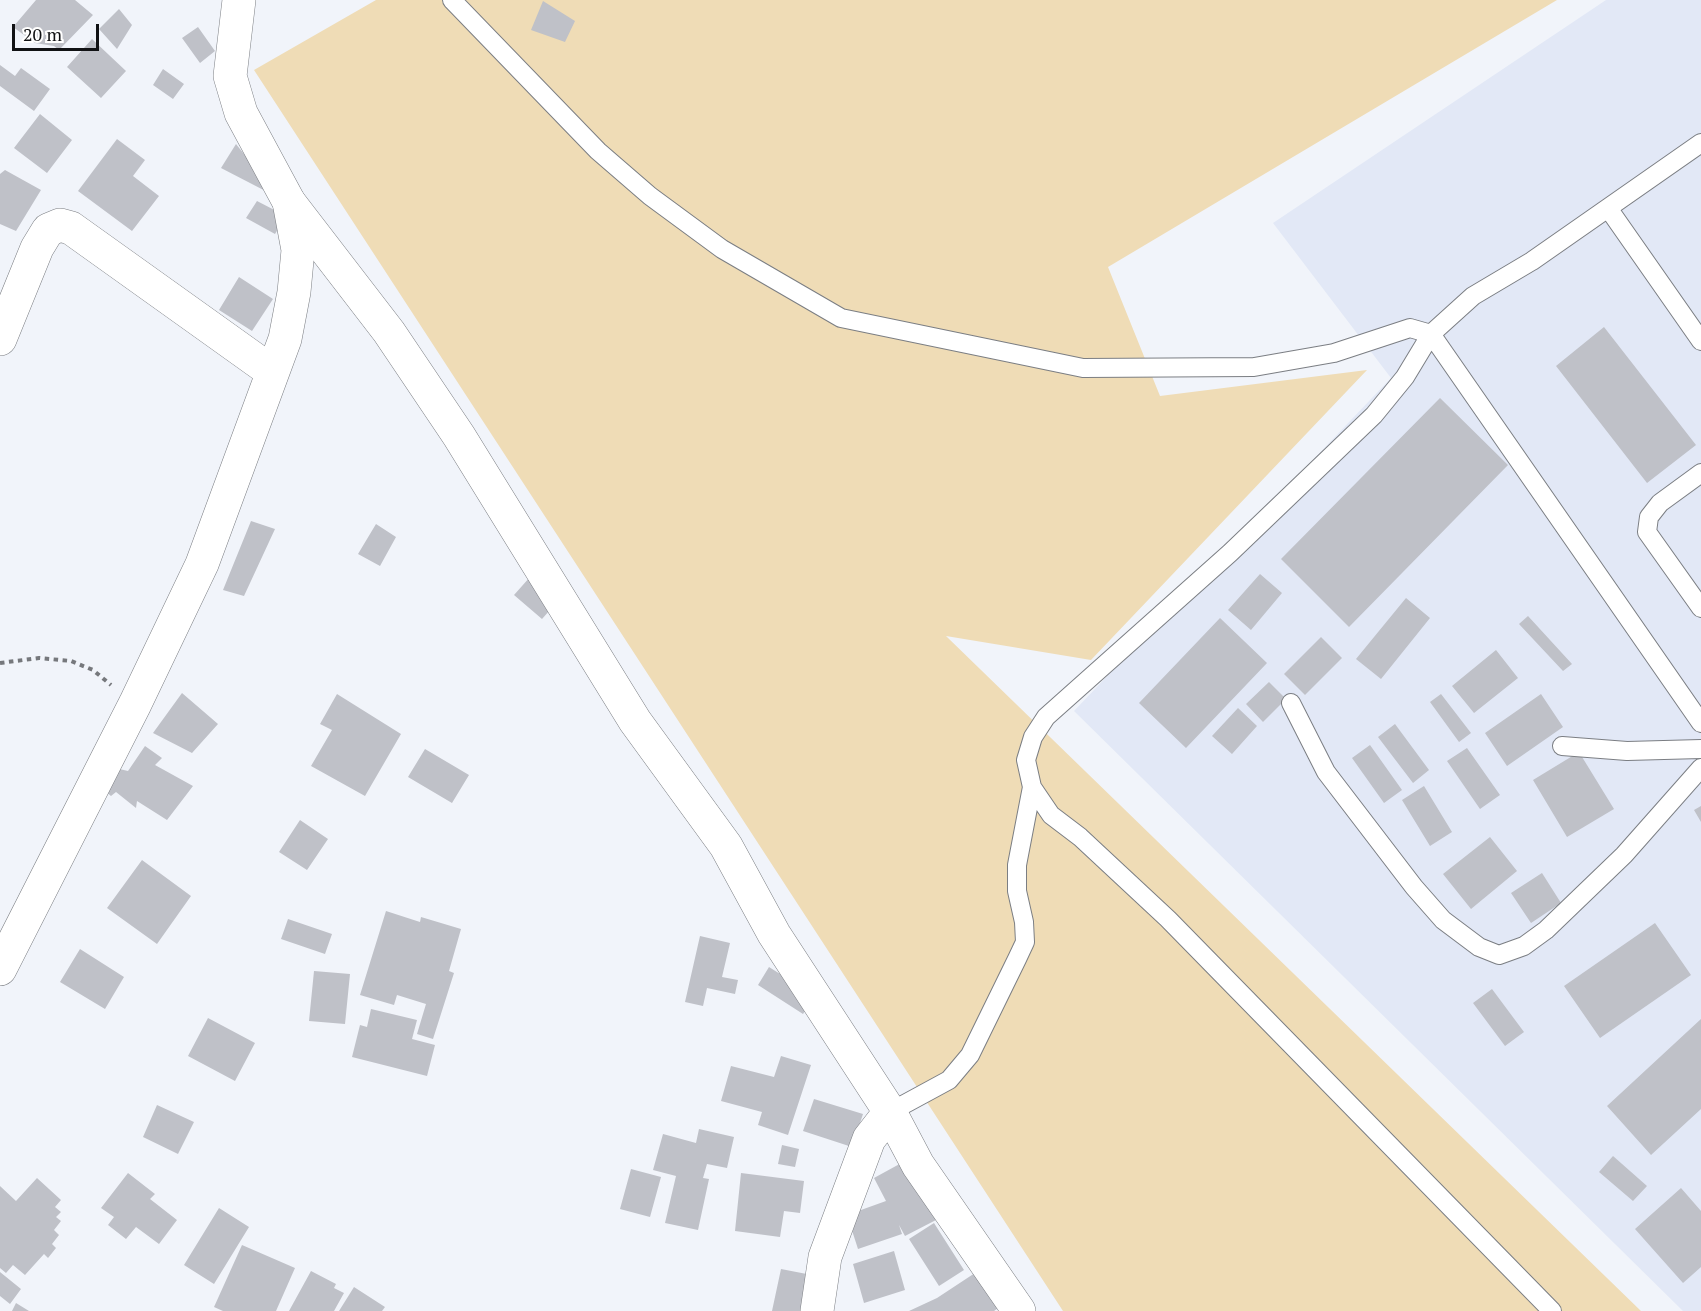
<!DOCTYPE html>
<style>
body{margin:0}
#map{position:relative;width:1701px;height:1311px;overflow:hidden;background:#f1f4fa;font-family:"PT Serif",serif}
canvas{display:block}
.scale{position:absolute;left:12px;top:24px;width:87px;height:27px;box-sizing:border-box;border:3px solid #111214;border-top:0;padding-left:8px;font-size:18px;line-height:21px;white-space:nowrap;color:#111214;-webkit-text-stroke:4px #fff;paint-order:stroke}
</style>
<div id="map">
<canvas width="1701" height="1311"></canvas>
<div class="scale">20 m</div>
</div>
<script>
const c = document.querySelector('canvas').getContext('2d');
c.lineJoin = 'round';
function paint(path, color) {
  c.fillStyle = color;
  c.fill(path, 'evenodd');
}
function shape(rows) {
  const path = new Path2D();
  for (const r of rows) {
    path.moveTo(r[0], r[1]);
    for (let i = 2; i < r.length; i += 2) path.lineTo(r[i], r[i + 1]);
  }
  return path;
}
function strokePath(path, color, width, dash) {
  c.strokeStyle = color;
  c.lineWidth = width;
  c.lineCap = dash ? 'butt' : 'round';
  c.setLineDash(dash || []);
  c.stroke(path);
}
const built = shape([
 [1606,0,1701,0,1701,1311,1683,1311,1074,711,1391,378,1273,223]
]);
const green = shape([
 [376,0,1557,0,1108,267,1160,396,1367,370,1091,660,946,636,1641,1311,1063,1311,254,70]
]);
const building = shape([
 [36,0,75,0,93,15,59,50,54,46,35,43,13,27],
 [543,1,575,21,565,42,531,30],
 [119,9,132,25,117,49,99,29],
 [198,27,215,51,200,63,182,38],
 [92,39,126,71,101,98,67,67],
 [0,65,15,76,21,68,50,89,34,111,0,86],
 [163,69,184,84,173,99,153,85],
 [40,114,72,140,47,173,14,148],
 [117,139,145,160,133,176,159,196,132,231,78,191],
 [236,144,279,198,221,168],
 [5,170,41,190,16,231,0,224,0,174],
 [257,201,286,216,275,234,246,218],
 [239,277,273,299,252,331,219,310],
 [1604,327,1696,445,1647,483,1556,366],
 [1440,398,1508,465,1349,627,1281,559],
 [251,521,275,529,244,596,223,590],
 [376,524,396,537,380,566,358,554],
 [1260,574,1282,593,1251,630,1228,610],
 [530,577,558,601,542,619,514,595],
 [1406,598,1430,618,1381,679,1356,659],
 [1528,616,1572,664,1563,671,1519,624],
 [1220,618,1267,663,1186,748,1139,703],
 [1321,637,1342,658,1305,695,1284,674],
 [1496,650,1518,678,1474,713,1452,686],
 [1269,682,1286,699,1263,722,1246,704],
 [182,693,218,724,192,753,153,733],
 [337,694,401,734,365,796,311,766,332,730,320,724],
 [1441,694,1471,733,1459,742,1430,702],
 [1541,694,1563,727,1507,766,1485,733],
 [1238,708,1257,726,1232,754,1212,736],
 [1395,724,1429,770,1413,783,1378,737],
 [1370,745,1402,790,1384,803,1352,758],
 [145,746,162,758,155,765,193,786,167,820,137,801,136,808,116,792,111,796,100,787,115,768,128,771],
 [1467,748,1500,795,1480,809,1447,761],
 [425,749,469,775,452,803,408,777],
 [1579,752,1614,809,1567,837,1533,780],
 [1424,786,1452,832,1430,846,1402,800],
 [1701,806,1701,822,1694,810],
 [300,820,328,839,307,870,279,852],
 [1490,837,1517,871,1471,909,1443,874],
 [142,860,191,896,157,944,107,908],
 [1542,873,1561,903,1531,923,1511,893],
 [386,911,420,922,421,917,461,929,449,971,454,973,433,1039,417,1034,426,1004,397,995,394,1005,360,995],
 [288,919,332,934,325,954,281,939],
 [1655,923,1691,975,1600,1038,1564,986],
 [700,936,730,943,722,977,738,980,735,994,707,988,703,1006,685,1002],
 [80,949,124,977,105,1009,60,982],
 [769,967,815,996,803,1014,758,985],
 [314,971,350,974,345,1024,309,1021],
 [1492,989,1524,1032,1505,1046,1473,1003],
 [371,1009,417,1020,412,1039,435,1045,427,1076,352,1057,360,1025,367,1027],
 [208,1018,255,1043,235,1081,188,1056],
 [1701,1019,1701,1109,1651,1155,1607,1106],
 [781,1056,811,1065,788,1135,758,1125,762,1112,721,1101,731,1066,774,1077],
 [814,1099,863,1114,852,1147,803,1131],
 [157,1105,194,1122,178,1154,143,1137],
 [699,1129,734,1137,727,1168,707,1164,703,1178,709,1179,698,1230,665,1223,676,1176,653,1170,663,1134,696,1143],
 [782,1145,799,1149,795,1167,778,1164],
 [1613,1156,1647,1186,1633,1201,1599,1172],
 [905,1161,936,1220,905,1236,899,1225,902,1234,858,1249,847,1215,886,1201,874,1178],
 [631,1169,661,1177,650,1217,620,1209],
 [128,1173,155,1194,150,1199,177,1220,159,1244,136,1227,126,1239,108,1225,114,1217,101,1208],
 [741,1173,804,1181,800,1213,784,1211,780,1237,735,1231],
 [37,1178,61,1200,55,1207,61,1212,56,1217,61,1221,54,1230,59,1235,52,1244,56,1248,48,1258,44,1254,25,1275,13,1265,6,1273,0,1268,0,1186,16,1201],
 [1681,1188,1701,1211,1701,1267,1683,1283,1635,1229],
 [219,1208,249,1227,214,1284,184,1265],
 [934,1223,964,1270,939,1286,909,1239],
 [242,1245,295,1268,276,1311,223,1311,214,1307],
 [894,1251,905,1290,864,1303,853,1264],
 [781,1269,817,1276,810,1311,772,1311],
 [311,1271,336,1284,334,1288,344,1293,334,1311,289,1311],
 [978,1271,1001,1306,994,1311,909,1311,937,1298],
 [0,1272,21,1289,10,1304,0,1296],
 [354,1287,385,1307,382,1311,339,1311],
 [16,1303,29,1311,12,1311]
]);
const path = shape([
 [0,663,39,658,71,661,93,670,111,685]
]);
const service = shape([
 [452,0,598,151,650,196,722,249,841,318,1083,368,1254,367,1334,353,1410,328,1431,334,1473,296,1532,261,1701,143],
 [1608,208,1701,341],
 [1701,473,1660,503,1649,517,1647,532,1701,608],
 [1291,703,1326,772,1414,887,1443,920,1479,947,1499,955,1524,946,1546,930,1624,855,1701,768],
 [1562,746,1627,751,1701,749],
 [890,1112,949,1080,970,1055,1017,959,1025,942,1024,922,1017,891,1017,865,1032,787],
 [1552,1311,1168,919,1080,837,1051,815,1032,787,1026,760,1033,737,1046,717,1230,553,1374,415,1405,377,1431,334,1701,723]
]);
const minor = shape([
 [289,202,389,332,459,436,635,721,726,846,774,934,890,1112,918,1165,1019,1311],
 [0,339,37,248,48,230,60,225,71,228,271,371],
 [817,1311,825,1257,869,1139,890,1112]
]);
const tertiary = shape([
 [0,969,135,704,202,564,285,339,294,292,298,250,289,202,241,113,230,76,239,0]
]);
paint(built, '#e2e8f6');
paint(green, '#efdcb6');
paint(building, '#bfc1c8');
strokePath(service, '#7b7e83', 20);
strokePath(minor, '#7b7e83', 34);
strokePath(tertiary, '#7b7e83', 34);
strokePath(path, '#76787c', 4, [4.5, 4.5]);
strokePath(service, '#fff', 18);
strokePath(minor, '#fff', 33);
strokePath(tertiary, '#fff', 33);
</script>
